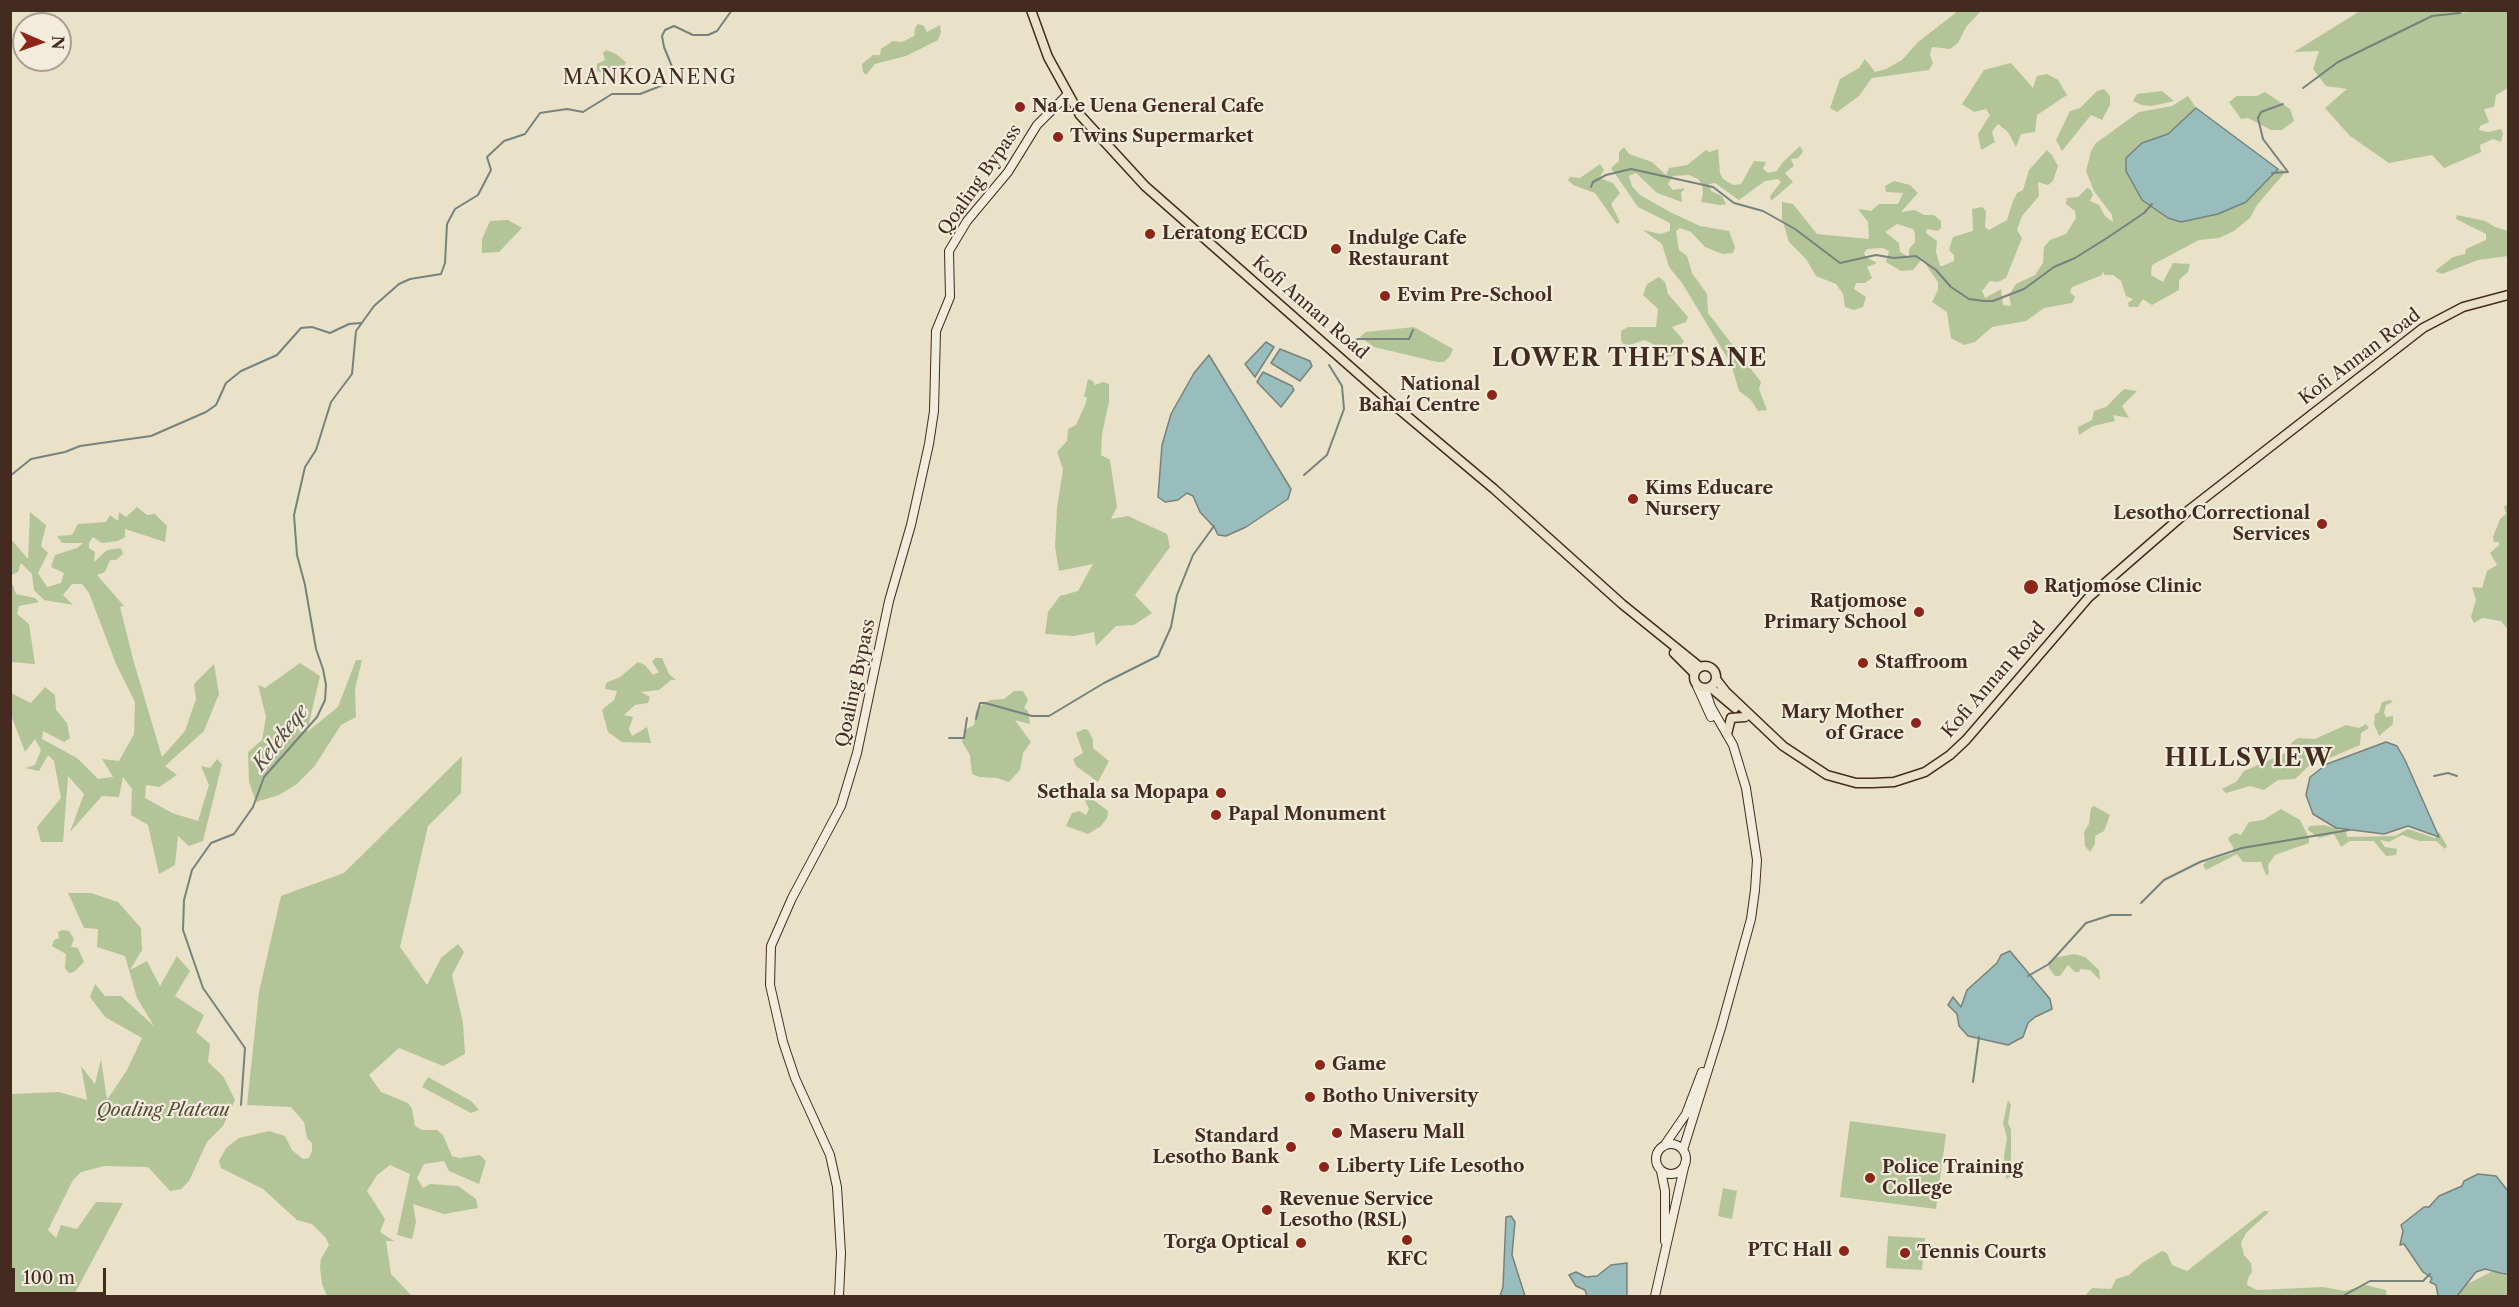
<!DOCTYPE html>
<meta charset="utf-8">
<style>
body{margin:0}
#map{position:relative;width:2519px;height:1307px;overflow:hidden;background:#e9e2c8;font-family:"Libre Caslon Text",serif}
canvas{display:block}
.frame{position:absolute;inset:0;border:12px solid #432b1f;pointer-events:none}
.north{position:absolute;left:12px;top:12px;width:60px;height:60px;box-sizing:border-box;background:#f1ecdb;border:2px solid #ab9f90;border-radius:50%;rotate:92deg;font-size:16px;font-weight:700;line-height:24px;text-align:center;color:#432b1f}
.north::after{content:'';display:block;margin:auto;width:21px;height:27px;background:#8f2418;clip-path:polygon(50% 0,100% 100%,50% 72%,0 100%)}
.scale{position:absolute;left:12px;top:1268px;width:94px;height:27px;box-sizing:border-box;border:3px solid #432b1f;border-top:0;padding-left:8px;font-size:18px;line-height:21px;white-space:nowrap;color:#432b1f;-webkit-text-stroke:4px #f1ecdb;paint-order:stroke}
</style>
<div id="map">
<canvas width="2519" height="1307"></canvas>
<div class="frame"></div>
<div class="north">N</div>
<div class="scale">100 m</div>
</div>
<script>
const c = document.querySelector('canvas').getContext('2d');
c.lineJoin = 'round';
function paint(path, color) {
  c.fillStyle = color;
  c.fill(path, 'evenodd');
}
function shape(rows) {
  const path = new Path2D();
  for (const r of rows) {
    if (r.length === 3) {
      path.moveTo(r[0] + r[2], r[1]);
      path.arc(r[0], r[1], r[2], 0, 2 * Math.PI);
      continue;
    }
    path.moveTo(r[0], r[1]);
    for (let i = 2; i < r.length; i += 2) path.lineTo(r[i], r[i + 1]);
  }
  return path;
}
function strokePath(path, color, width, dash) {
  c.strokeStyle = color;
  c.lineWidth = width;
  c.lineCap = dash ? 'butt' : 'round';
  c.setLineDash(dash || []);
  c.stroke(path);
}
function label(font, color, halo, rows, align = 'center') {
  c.font = font + ' "Libre Caslon Text",serif';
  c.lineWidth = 4.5;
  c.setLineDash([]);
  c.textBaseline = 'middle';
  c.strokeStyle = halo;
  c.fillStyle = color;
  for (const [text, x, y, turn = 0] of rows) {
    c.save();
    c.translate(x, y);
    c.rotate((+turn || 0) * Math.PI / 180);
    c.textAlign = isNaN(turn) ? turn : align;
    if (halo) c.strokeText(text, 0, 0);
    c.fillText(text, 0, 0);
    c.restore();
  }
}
const green = shape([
 [2481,10,2508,11,2508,88,2496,95,2494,107,2484,109,2489,122,2480,126,2479,130,2488,132,2501,129,2503,133,2501,142,2493,139,2480,145,2481,152,2444,168,2432,155,2389,163,2350,136,2325,108,2347,89,2326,86,2313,69,2319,51,2294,52,2360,11,2464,11,2462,13],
 [1958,11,1980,12,1966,27,1958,43,1950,49,1932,47,1930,55,1933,63,1929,70,1872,78,1859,96,1837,112,1830,108,1840,79,1859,68,1865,59,1875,72,1886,69,1902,60,1918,42],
 [918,24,924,26,927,32,940,25,941,32,938,40,906,56,875,64,866,75,863,72,862,64,873,55,880,55,881,49,893,41,902,42,914,36,915,28],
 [606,50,616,54,626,62,623,69,602,73,597,71,597,64,605,60,603,53],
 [2011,63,2033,88,2037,76,2047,74,2058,80,2067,95,2037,115,2035,132,2021,134,2016,147,2008,132,1998,124,1992,132,1995,142,1981,150,1978,134,1990,115,1986,109,1974,112,1962,104,1984,70],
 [2104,89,2110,96,2110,105,2102,120,2091,115,2062,151,2056,140,2070,111,2080,108,2097,91],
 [2162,91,2174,101,2152,106,2141,105,2133,101,2137,94],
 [2265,92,2290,109,2294,121,2282,130,2271,130,2248,118,2241,119,2229,102,2237,96,2257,96],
 [2188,96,2196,108,2168,134,2142,143,2155,209,2181,222,2218,214,2246,202,2278,169,2286,171,2257,205,2250,218,2234,231,2219,238,2199,240,2152,265,2151,275,2163,282,2173,263,2190,264,2188,272,2179,280,2179,290,2152,305,2143,299,2138,307,2129,307,2128,303,2133,299,2126,296,2121,281,2113,275,2105,275,2102,271,2102,275,2072,287,2070,292,2075,297,2072,303,2044,308,2026,321,1992,327,1975,342,1964,345,1951,338,1947,312,1932,302,1938,290,1938,282,1922,259,1913,270,1901,271,1886,262,1889,251,1883,248,1867,249,1864,253,1866,257,1877,263,1867,267,1872,278,1865,283,1856,283,1854,289,1866,297,1863,307,1854,310,1845,307,1843,294,1836,284,1816,276,1806,259,1789,242,1782,219,1782,202,1793,204,1817,234,1869,239,1868,222,1858,209,1871,211,1879,204,1898,204,1903,193,1886,192,1885,186,1894,181,1910,185,1918,193,1901,212,1915,210,1924,215,1934,215,1941,221,1941,228,1938,231,1927,229,1926,233,1937,241,1936,252,1940,266,1942,266,1954,261,1954,255,1949,250,1953,237,1973,231,1972,209,1982,207,1986,211,1985,227,1989,230,2007,220,2013,201,2017,193,2023,190,2029,170,2047,150,2052,155,2058,166,2053,181,2048,185,2038,182,2039,196,2022,216,2017,230,2022,238,2006,278,1998,282,1990,281,1982,291,1985,298,2001,289,2003,305,2011,306,2009,295,2016,284,2035,275,2043,263,2044,247,2050,240,2066,234,2076,218,2075,211,2066,204,2067,198,2078,197,2087,188,2091,190,2093,195,2090,201,2099,205,2105,216,2113,222,2112,215,2094,191,2086,171,2091,151,2096,143,2139,112,2172,106],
 [1897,224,1913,229,1915,234,1915,242,1909,249,1909,257,1900,252,1899,243,1885,232],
 [1800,146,1803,152,1798,158,1791,159,1794,166,1785,173,1793,182,1771,201,1770,196,1781,182,1778,179,1765,181,1739,200,1715,183,1709,184,1711,191,1722,196,1726,204,1720,205,1701,202,1703,194,1702,185,1698,179,1689,175,1673,176,1668,184,1673,190,1685,188,1681,193,1682,202,1657,193,1636,173,1629,176,1632,186,1640,195,1672,213,1700,226,1729,231,1735,247,1733,253,1723,254,1705,247,1691,232,1680,228,1676,231,1679,250,1687,256,1692,273,1707,294,1708,313,1761,382,1759,389,1767,410,1758,411,1751,400,1739,391,1731,364,1682,283,1669,267,1662,244,1643,230,1660,234,1670,231,1670,223,1638,207,1611,168,1619,161,1619,152,1624,147,1629,154,1652,162,1666,175,1669,168,1687,165,1706,150,1710,152,1718,149,1720,173,1723,179,1733,185,1741,184,1754,161,1766,162,1763,169,1768,173,1777,171,1782,163],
 [1600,164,1604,170,1599,178,1613,183,1620,193,1611,204,1620,222,1617,224,1595,193,1573,185,1568,180,1570,177,1580,178],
 [2457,215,2485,221,2495,227,2508,231,2508,256,2478,260,2442,274,2435,271,2453,257,2465,254,2466,249,2486,240,2486,234,2456,219],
 [508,220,522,228,499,252,482,253,482,239,490,221],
 [1659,277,1665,282,1668,294,1688,317,1686,322,1672,327,1684,341,1675,354,1668,357,1655,354,1657,347,1651,343,1644,340,1630,345,1623,344,1621,340,1621,331,1628,327,1656,327,1658,309,1643,295,1647,284],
 [1414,327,1453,349,1450,356,1444,362,1437,362,1374,347,1360,337,1366,332],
 [1088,379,1093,381,1095,385,1103,382,1109,384,1109,402,1102,434,1101,455,1110,460,1117,507,1111,519,1128,516,1167,534,1170,547,1135,595,1152,613,1134,625,1116,626,1096,646,1094,632,1074,636,1045,634,1048,612,1060,596,1078,591,1093,564,1059,571,1055,547,1057,508,1063,469,1057,452,1067,441,1068,429,1076,425,1085,405,1087,398,1084,396],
 [2124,389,2137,391,2122,406,2129,418,2113,415,2115,421,2093,426,2079,435,2078,427,2092,420,2094,411,2106,407],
 [2508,503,2508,630,2501,621,2482,618,2474,623,2471,617,2476,600,2472,587,2482,588,2487,571,2497,565,2490,553,2499,545,2499,542,2494,542,2493,537,2500,519,2506,514,2504,507],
 [137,507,147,515,155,514,167,526,165,542,125,529,125,537,118,541,102,543,93,537,89,543,89,548,95,552,94,562,107,550,121,548,123,554,116,560,110,560,105,572,97,575,124,606,120,607,133,659,162,757,185,731,196,699,194,684,214,664,219,694,204,731,165,766,177,775,159,787,146,785,145,798,172,813,198,821,209,785,201,766,210,768,217,759,222,764,203,841,189,846,178,836,175,865,159,874,148,825,131,815,132,789,123,777,119,797,102,796,70,832,84,794,68,776,63,842,41,842,37,827,61,798,54,761,48,755,39,771,25,768,35,765,41,750,35,739,25,752,11,715,11,693,31,703,45,687,55,695,56,710,67,723,70,738,64,742,43,731,42,739,77,758,98,779,113,777,102,759,119,761,134,734,135,702,116,664,89,593,82,584,72,584,63,595,73,605,44,600,34,590,32,574,21,563,18,572,11,575,11,539,28,559,30,512,46,525,41,546,48,553,38,573,47,587,61,583,64,573,51,567,55,555,77,548,83,543,62,543,57,536,72,535,78,524,106,522,110,515,118,521,119,512,126,517],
 [11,585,13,585,16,594,35,598,39,602,19,606,17,614,29,624,35,664,11,662],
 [655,658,662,658,669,674,676,680,671,680,659,690,641,692,650,697,648,703,635,705,624,715,633,717,629,729,632,736,647,727,651,743,622,742,608,732,602,710,614,700,617,691,605,689,606,683,620,677,638,662,645,665,653,675,659,672,652,662],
 [356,660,362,660,355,689,356,717,341,725,314,767,297,784,279,795,256,802,249,782,248,752,262,740,266,717,258,685,265,688,300,663,320,676,307,732,338,707],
 [1014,691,1023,691,1028,700,1024,708,1028,711,1030,724,1015,720,1031,742,1023,753,1020,770,1009,782,997,778,980,777,972,774,970,755,962,742,965,730,974,725,976,711,983,704,990,700,1004,699],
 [2390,700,2393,702,2386,705,2384,713,2386,717,2393,716,2393,724,2379,736,2374,724,2375,714,2379,712,2382,702],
 [2366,724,2369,728,2361,733,2360,745,2325,760,2314,761,2295,779,2278,780,2264,790,2250,786,2226,793,2222,789,2236,782,2244,771,2290,751,2291,743,2298,738,2315,739,2346,725,2359,728],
 [1084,729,1088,730,1093,740,1093,748,1109,761,1098,782,1076,766,1073,759,1083,753,1076,733],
 [462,756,461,793,428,826,400,947,427,985,441,958,458,944,464,952,452,975,463,1023,465,1054,443,1066,399,1048,369,1075,381,1092,408,1103,412,1109,415,1126,422,1130,437,1130,443,1135,452,1156,459,1158,480,1155,486,1161,479,1184,449,1171,444,1161,424,1164,417,1178,423,1188,430,1184,458,1186,476,1199,478,1208,444,1214,413,1204,416,1222,412,1239,397,1235,410,1174,390,1165,377,1175,367,1191,385,1219,380,1232,394,1241,386,1241,391,1274,412,1296,327,1296,322,1284,320,1267,321,1259,329,1245,326,1238,312,1224,297,1220,263,1189,221,1168,219,1161,226,1148,239,1138,269,1131,285,1136,292,1150,303,1159,309,1158,312,1151,312,1143,307,1138,304,1122,291,1107,247,1105,259,992,281,896,344,873],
 [1087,795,1108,811,1107,818,1101,826,1088,834,1066,826,1072,813,1079,811,1086,815,1089,809,1083,796],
 [2094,806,2110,815,2104,831,2095,836,2095,844,2090,852,2085,846,2084,832,2089,824,2091,808],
 [2281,809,2300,820,2309,838,2309,843,2275,855,2268,865,2269,874,2266,875,2261,862,2243,862,2237,854,2206,870,2203,865,2207,861,2233,853,2233,847,2228,839,2230,836,2235,833,2241,835,2249,822,2263,820],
 [2324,825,2346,832,2347,837,2395,836,2408,829,2435,838,2439,832,2447,846,2445,849,2436,841,2419,841,2402,835,2389,842,2380,840,2385,847,2397,849,2396,855,2386,856,2374,841,2350,841,2341,847,2334,834,2319,838,2308,830,2309,826],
 [68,893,91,893,118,902,141,928,142,950,130,970,147,961,160,986,177,956,190,971,175,996,204,1015,196,1032,210,1044,208,1062,223,1076,235,1100,223,1126,207,1142,189,1181,181,1189,170,1191,148,1167,104,1166,81,1172,73,1180,48,1230,56,1238,61,1225,77,1229,96,1202,123,1203,75,1293,70,1296,11,1296,11,1094,59,1092,87,1100,81,1066,95,1084,101,1059,107,1100,127,1070,142,1038,105,1017,90,997,95,984,105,996,121,996,154,1026,137,998,125,956,97,947,98,929,84,928],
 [62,930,69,931,74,939,71,947,78,948,84,962,74,972,69,973,65,968,66,954,52,946,54,940,59,938,58,932],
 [2074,954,2085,957,2099,970,2100,980,2090,970,2080,969,2079,972,2075,972,2068,965,2060,976,2055,976,2049,968,2048,962,2054,958],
 [428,1077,471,1101,479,1110,471,1113,422,1087],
 [2008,1100,2011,1105,2008,1123,2011,1129,2011,1156,2010,1177,2006,1179,2004,1156,2007,1138,2003,1123],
 [1850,1121,1946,1134,1936,1209,1840,1197],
 [1723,1188,1737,1191,1732,1219,1718,1216],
 [2264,1211,2269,1211,2267,1214,2246,1233,2241,1243,2244,1255,2251,1263,2252,1272,2248,1278,2247,1285,2257,1290,2323,1287,2345,1291,2365,1285,2386,1290,2387,1296,2085,1296,2092,1288,2111,1289,2116,1279,2129,1275,2142,1263,2162,1251,2167,1253,2172,1265,2187,1271],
 [1888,1236,1925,1238,1922,1270,1886,1268],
 [2493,1271,2508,1277,2508,1296,2457,1296,2463,1286]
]);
const water = shape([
 [2196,108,2278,169,2246,202,2218,214,2181,222,2168,218,2142,200,2126,171,2126,158,2142,143,2168,134,2196,108],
 [1266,342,1274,347,1255,377,1245,364,1266,342],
 [1280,349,1310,361,1312,366,1300,381,1271,363,1280,349],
 [1209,355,1291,489,1288,499,1246,527,1226,536,1218,535,1214,527,1200,512,1193,496,1187,493,1178,500,1165,502,1158,497,1162,445,1171,414,1194,373,1209,355],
 [1263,372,1292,386,1294,390,1281,407,1257,382,1263,372],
 [2386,742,2397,746,2405,760,2439,837,2408,826,2384,834,2336,828,2313,814,2306,795,2310,777,2327,764,2386,742],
 [2010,951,2050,999,2052,1009,2035,1017,2028,1023,2023,1037,2008,1045,1968,1036,1959,1026,1957,1014,1948,1005,1953,997,1961,1007,1967,990,1997,963,2001,955,2010,951],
 [2478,1174,2496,1176,2508,1191,2508,1275,2485,1269,2476,1272,2457,1296,2438,1296,2436,1285,2430,1282,2432,1278,2423,1272,2404,1244,2400,1245,2403,1231,2401,1225,2424,1207,2429,1207,2439,1196,2462,1186,2464,1181,2478,1174],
 [1511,1216,1515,1222,1512,1255,1525,1296,1500,1296,1503,1287,1506,1217,1511,1216],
 [1627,1263,1627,1296,1587,1296,1585,1290,1576,1286,1569,1275,1576,1272,1586,1277,1597,1276,1611,1265,1627,1263]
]);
const stream = shape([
 [2303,88,2338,62,2432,16,2460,13],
 [2272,173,2288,172,2263,139,2258,118,2261,112,2283,104],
 [1591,187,1593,182,1606,175,1631,169,1713,187,1734,203,1763,211,1795,229,1840,263,1876,255,1894,258,1916,256,1936,270,1951,287,1969,299,1984,301,1993,301,2024,289,2054,267,2075,258,2107,238,2144,213,2152,204],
 [1352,342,1358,339,1409,339,1413,330],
 [1304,475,1327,455,1344,409,1342,386,1329,365],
 [10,476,31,459,65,452,80,446,151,436,206,412,216,405,226,383,241,371,277,355,301,328,312,327,330,333,349,324,361,323],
 [976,719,980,703,985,703,1032,716,1049,716,1104,683,1158,656,1171,627,1177,595,1193,555,1214,526],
 [949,738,964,738,967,718],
 [2434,776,2448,773,2457,776],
 [2141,903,2164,880,2200,862,2242,848,2349,830],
 [2028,976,2049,964,2086,923,2111,915,2131,915],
 [1973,1082,1979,1037],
 [241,1105,245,1048,203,988,183,930,184,900,192,870,211,843,234,834,253,807,264,777,317,717,325,700,326,685,323,669,316,649,305,585,297,555,294,515,305,467,316,450,331,402,352,374,356,331,374,306,399,284,410,279,441,274,445,263,447,224,455,209,478,195,491,170,487,157,504,141,525,134,540,113,567,109,583,112,612,94,640,94,671,82,675,74,664,47,662,36,665,30,674,26,693,35,708,35,717,31,732,10],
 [2343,1296,2370,1281,2423,1281,2430,1274]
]);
const secondary = shape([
 [1697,686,1711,717],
 [1671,1159,15],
 [1664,1146,1686,1114,1702,1072],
 [1683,1150,1721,1028,1751,919,1755,890,1757,860,1746,788,1733,745,1711,707,1705,689],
 [1661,1171,1665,1191,1665,1241],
 [839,1296,841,1253,837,1187,830,1155,795,1078,783,1042,770,985,771,946,792,898,841,806,857,753,889,601,911,525,929,444,934,411,936,331,950,297,949,251,967,221,1008,172,1037,125,1067,95],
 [1655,1296,1685,1163]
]);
const primary = shape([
 [1031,10,1048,57,1080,115,1145,186,1388,400,1494,489,1622,604,1700,667],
 [1674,653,1694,673],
 [1705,677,11],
 [1716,679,1726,692,1783,746,1827,775,1856,783,1873,783,1894,782,1925,772,1950,755,1966,740,2089,597,2189,510,2423,328,2463,307,2508,295],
 [1710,687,1735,708],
 [1727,734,1731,718,1745,717]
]);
const markers = [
 [1020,107,6,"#8f2418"],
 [1058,137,6,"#8f2418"],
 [1150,234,6,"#8f2418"],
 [1336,249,6,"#8f2418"],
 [1385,296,6,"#8f2418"],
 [1492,395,6,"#8f2418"],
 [1633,499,6,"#8f2418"],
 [2322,524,6,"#8f2418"],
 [2031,587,8,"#8f2418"],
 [1919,612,6,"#8f2418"],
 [1863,663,6,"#8f2418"],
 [1916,723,6,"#8f2418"],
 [1221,793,6,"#8f2418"],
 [1216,815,6,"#8f2418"],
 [1320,1065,6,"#8f2418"],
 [1310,1097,6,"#8f2418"],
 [1337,1133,6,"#8f2418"],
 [1291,1147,6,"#8f2418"],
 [1324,1167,6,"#8f2418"],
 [1870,1178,6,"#8f2418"],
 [1267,1210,6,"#8f2418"],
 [1407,1240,6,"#8f2418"],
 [1301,1243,6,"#8f2418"],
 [1844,1251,6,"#8f2418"],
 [1905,1253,6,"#8f2418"]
];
const poiNames = [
 ["Na Le Uena General Cafe",1032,107],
 ["Twins Supermarket",1070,137],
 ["Leratong ECCD",1162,234],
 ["Indulge Cafe",1348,239],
 ["Restaurant",1348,260],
 ["Evim Pre-School",1397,296],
 ["National",1480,385,"right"],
 ["Bahaí Centre",1480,406,"right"],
 ["Kims Educare",1645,489],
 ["Nursery",1645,510],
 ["Lesotho Correctional",2310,514,"right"],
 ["Services",2310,535,"right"],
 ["Ratjomose Clinic",2044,587],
 ["Ratjomose",1907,602,"right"],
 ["Primary School",1907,623,"right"],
 ["Staffroom",1875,663],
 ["Mary Mother",1904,713,"right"],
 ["of Grace",1904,734,"right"],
 ["Sethala sa Mopapa",1209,793,"right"],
 ["Papal Monument",1228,815],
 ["Game",1332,1065],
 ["Botho University",1322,1097],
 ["Maseru Mall",1349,1133],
 ["Standard",1279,1137,"right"],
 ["Lesotho Bank",1279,1158,"right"],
 ["Liberty Life Lesotho",1336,1167],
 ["Police Training",1882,1168],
 ["College",1882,1189],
 ["Revenue Service",1279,1200],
 ["Lesotho (RSL)",1279,1221],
 ["Torga Optical",1289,1243,"right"],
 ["PTC Hall",1832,1251,"right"],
 ["Tennis Courts",1917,1253],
 ["KFC",1407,1260,"center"]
];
const streetNames = [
 ["Qoaling Bypass",980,180,-55],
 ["Kofi Annan Road",1310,308,41],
 ["Kofi Annan Road",2360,357,-37],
 ["Kofi Annan Road",1994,680,-49],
 ["Qoaling Bypass",856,683,-78]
];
const parkNames = [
 ["Qoaling Plateau",163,1111]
];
const neighbourhoodNames = [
 ["MANKOANENG",650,78]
];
const waterNames = [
 ["Kelekeqe",281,738,-52]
];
const districtNames = [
 ["LOWER THETSANE",1630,359],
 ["HILLSVIEW",2249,759]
];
paint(green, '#b3c499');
paint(water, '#99bcbc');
strokePath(water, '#77827d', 1.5);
strokePath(stream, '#77827d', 2);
strokePath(secondary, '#432b1f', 10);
strokePath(primary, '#432b1f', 11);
strokePath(secondary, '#f1ecdb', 8);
strokePath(primary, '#e9e2c8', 8);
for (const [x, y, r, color] of markers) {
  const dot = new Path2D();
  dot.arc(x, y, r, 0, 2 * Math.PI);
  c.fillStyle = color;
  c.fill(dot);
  strokePath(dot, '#f1ecdb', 2);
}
label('bold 18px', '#432b1f', '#f1ecdb', poiNames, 'left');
label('18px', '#432b1f', '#f1ecdb', streetNames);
label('italic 18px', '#594a37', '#f1ecdb', parkNames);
c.letterSpacing = '1.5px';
label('20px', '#432b1f', '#f1ecdb', neighbourhoodNames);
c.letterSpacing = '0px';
label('italic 20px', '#584f46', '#f1ecdb', waterNames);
c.letterSpacing = '1.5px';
label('bold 24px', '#432b1f', '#f1ecdb', districtNames);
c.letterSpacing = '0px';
</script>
